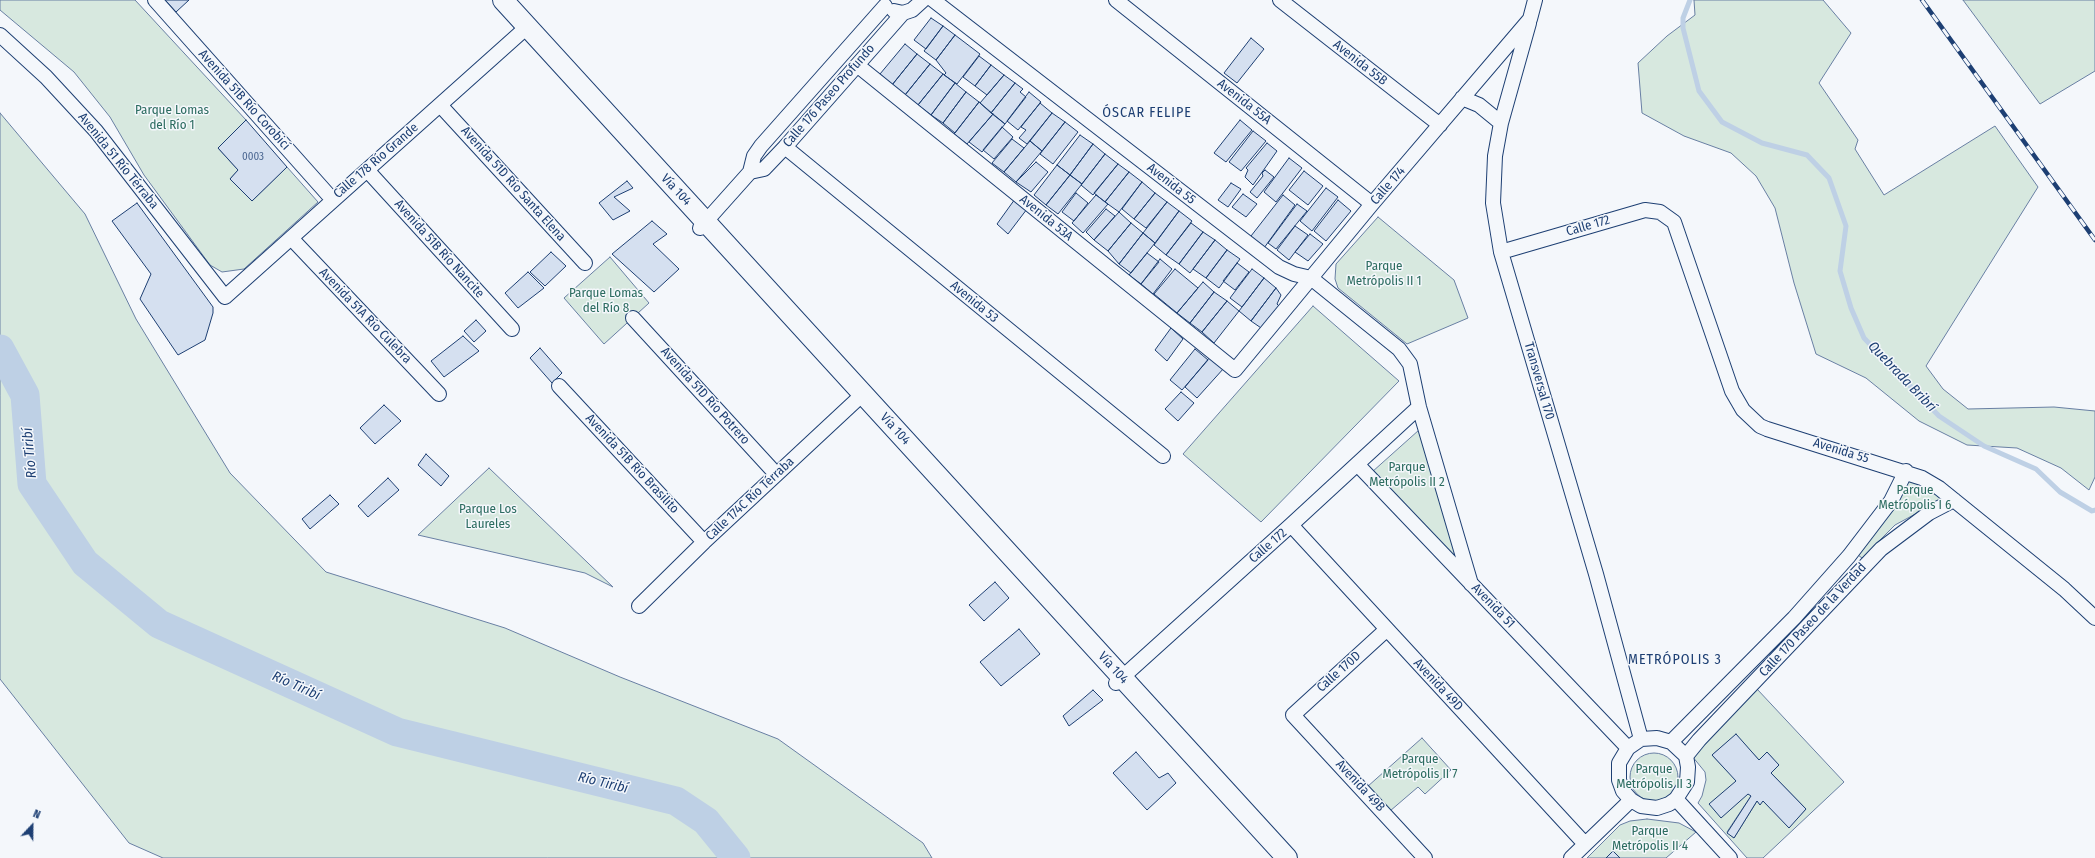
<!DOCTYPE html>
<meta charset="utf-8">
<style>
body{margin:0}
#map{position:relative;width:2095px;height:858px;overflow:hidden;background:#f4f7fb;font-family:"Fira Sans Condensed",sans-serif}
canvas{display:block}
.north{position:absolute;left:12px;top:806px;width:40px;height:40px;-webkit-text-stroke:3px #f4f7fb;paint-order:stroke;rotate:22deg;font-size:11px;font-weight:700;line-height:16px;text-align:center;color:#1d3f73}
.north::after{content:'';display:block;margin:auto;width:14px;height:18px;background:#1d3f73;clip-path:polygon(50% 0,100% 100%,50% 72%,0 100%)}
</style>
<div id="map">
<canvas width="2095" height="858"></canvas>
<div class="north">N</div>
</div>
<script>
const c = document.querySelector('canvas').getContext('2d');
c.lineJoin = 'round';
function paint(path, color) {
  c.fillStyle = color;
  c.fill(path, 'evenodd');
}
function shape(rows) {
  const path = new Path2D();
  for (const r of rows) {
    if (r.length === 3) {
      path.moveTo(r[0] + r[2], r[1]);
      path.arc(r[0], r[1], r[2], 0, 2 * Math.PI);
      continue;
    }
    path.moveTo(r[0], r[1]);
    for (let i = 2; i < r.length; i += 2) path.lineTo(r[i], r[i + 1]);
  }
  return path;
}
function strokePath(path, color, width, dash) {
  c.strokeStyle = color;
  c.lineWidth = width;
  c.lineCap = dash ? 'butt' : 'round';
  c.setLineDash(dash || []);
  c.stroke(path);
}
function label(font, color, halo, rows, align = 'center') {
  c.font = font + ' "Fira Sans Condensed",sans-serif';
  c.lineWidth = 3;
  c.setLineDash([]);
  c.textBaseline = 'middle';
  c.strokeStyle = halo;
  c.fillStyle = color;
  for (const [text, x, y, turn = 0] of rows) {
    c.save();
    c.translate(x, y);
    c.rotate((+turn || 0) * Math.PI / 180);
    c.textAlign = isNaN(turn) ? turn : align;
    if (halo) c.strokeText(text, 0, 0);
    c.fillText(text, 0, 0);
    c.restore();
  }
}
const green = shape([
 [0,0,135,0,246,120,218,148,238,170,230,179,252,201,287,167,318,202,244,269,222,272,210,265,144,175,110,117,74,72,0,10,0,0],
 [1694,0,1823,0,1851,33,1819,83,1858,140,1855,149,1884,195,1995,126,2038,187,1926,366,1943,389,1968,409,2054,407,2095,411,2095,477,2089,490,2061,468,2017,448,1967,445,1919,421,1866,378,1816,354,1794,283,1775,208,1756,176,1731,153,1684,136,1642,113,1638,63,1667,36,1695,15,1694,0],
 [1963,0,2095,0,2095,71,2040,104,1963,0],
 [0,113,85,214,136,319,230,473,326,572,505,628,620,677,778,739,923,843,932,858,163,858,129,843,0,679,0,113],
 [1378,217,1454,280,1468,318,1407,344,1338,288,1335,279,1336,264,1378,217],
 [610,257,649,303,604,344,564,298,610,257],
 [1313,306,1399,381,1261,522,1183,454,1313,306],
 [1419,430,1460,567,1372,472,1419,430],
 [489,468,613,587,585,573,418,535,489,468],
 [1908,476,1931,488,1943,499,1895,525,1862,558,1858,555,1908,476],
 [1757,689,1844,782,1763,858,1747,858,1698,803,1702,796,1706,780,1705,772,1692,756,1757,689],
 [1736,735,1759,760,1768,753,1778,765,1771,773,1806,809,1789,827,1763,801,1760,804,1757,801,1734,838,1727,832,1751,796,1712,755,1736,735],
 [1422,738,1451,770,1425,794,1418,787,1390,811,1367,787,1422,738],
 [1654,777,24],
 [1647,819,1679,823,1696,832,1666,858,1620,858,1613,851,1606,858,1587,858,1620,825,1630,821,1647,819]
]);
const stream = shape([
 [1690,0,1683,18,1683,28,1699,91,1722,122,1762,143,1807,155,1829,178,1846,226,1840,271,1851,308,1864,338,1939,416,1984,446,2036,469,2060,492,2092,511,2095,510]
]);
const river = shape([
 [0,349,25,395,32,484,85,563,159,624,397,732,676,801,706,821,736,858]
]);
const building = shape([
 [165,0,189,0,176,12,165,0],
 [931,18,943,26,926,49,914,40,931,18],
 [943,26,955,35,936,60,924,51,943,26],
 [955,35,980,54,957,84,944,75,946,73,936,60,955,35],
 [1251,38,1264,49,1237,83,1224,73,1251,38],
 [905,44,917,54,892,85,880,74,905,44],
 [917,54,930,64,905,95,892,85,917,54],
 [979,56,991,65,975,86,963,77,979,56],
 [930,64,943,74,918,105,905,95,930,64],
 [991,65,1004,75,987,95,975,86,991,65],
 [943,74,955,83,931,115,918,105,943,74],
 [1004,75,1015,83,991,113,980,103,1004,75],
 [955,83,966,92,943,123,931,115,955,83],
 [1015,83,1023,89,1020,92,1026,97,1005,124,991,113,1015,83],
 [966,92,979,102,955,133,943,123,966,92],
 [1029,92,1041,102,1018,130,1007,121,1029,92],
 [979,102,993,114,967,144,954,134,979,102],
 [1040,103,1052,113,1027,144,1019,138,1026,130,1021,127,1040,103],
 [1052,113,1065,122,1042,151,1030,141,1052,113],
 [993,114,1005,124,982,152,969,142,993,114],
 [246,120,287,167,252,201,230,179,238,170,218,148,246,120],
 [1240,120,1252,130,1226,162,1214,153,1240,120],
 [1065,122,1078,132,1053,164,1040,154,1065,122],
 [1002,127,1013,137,994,159,983,150,1002,127],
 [1253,131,1266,141,1241,171,1229,162,1253,131],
 [1080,135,1093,144,1070,175,1057,165,1080,135],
 [1012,139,1024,148,1004,172,992,163,1012,139],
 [1030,141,1042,151,1016,182,1004,172,1030,141],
 [1267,143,1277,151,1253,185,1245,177,1248,170,1246,168,1267,143],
 [1093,144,1105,154,1082,184,1070,175,1093,144],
 [1105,154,1118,164,1093,195,1081,185,1105,154],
 [1289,158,1302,168,1276,202,1264,192,1289,158],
 [1036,162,1048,172,1031,192,1016,182,1036,162],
 [1118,164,1129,172,1105,202,1094,193,1118,164],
 [1057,165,1070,175,1046,205,1034,195,1057,165],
 [1265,170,1274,177,1257,198,1250,192,1263,176,1262,173,1265,170],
 [1304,171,1323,186,1308,205,1289,190,1304,171],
 [1129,172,1142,182,1119,212,1105,202,1129,172],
 [1070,175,1082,184,1058,214,1046,205,1070,175],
 [627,181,633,188,614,197,630,211,613,220,599,203,627,181],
 [1142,182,1155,193,1134,219,1122,209,1142,182],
 [1231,183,1241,189,1228,207,1218,200,1231,183],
 [1326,188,1338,197,1312,231,1300,221,1326,188],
 [1076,193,1088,203,1074,221,1062,212,1076,193],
 [1155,193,1167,202,1146,228,1134,219,1155,193],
 [1243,194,1257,204,1246,217,1232,207,1243,194],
 [1096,195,1108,204,1083,233,1072,223,1096,195],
 [1283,195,1295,205,1264,248,1251,236,1283,195],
 [1015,199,1027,209,1008,234,997,224,1015,199],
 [1338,200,1351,211,1326,241,1314,231,1338,200],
 [1167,202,1179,211,1155,243,1143,233,1167,202],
 [137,203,213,307,213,313,205,340,178,355,140,299,151,274,112,221,137,203],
 [1297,204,1307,211,1276,249,1268,243,1297,204],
 [1106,209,1115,216,1094,240,1086,232,1106,209],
 [1179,211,1192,221,1166,255,1154,245,1179,211],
 [1119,212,1131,223,1108,251,1094,240,1119,212],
 [652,221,667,234,653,244,679,269,654,292,612,254,652,221],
 [1131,223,1143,233,1119,264,1108,251,1131,223],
 [1191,223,1203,232,1179,264,1166,255,1191,223],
 [1295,226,1308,235,1289,260,1277,250,1295,226],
 [1203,232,1215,240,1190,273,1179,264,1203,232],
 [1143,233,1155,243,1131,273,1119,264,1143,233],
 [1310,234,1323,244,1308,261,1295,252,1310,234],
 [1215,240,1227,250,1206,278,1193,269,1215,240],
 [1227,250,1240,259,1219,288,1206,278,1227,250],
 [551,252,566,266,545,286,530,272,551,252],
 [1147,253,1159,262,1141,284,1129,275,1147,253],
 [1160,259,1172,269,1153,294,1141,284,1160,259],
 [1237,263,1249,272,1235,290,1223,281,1237,263],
 [1175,269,1198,288,1177,313,1154,294,1175,269],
 [1252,269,1264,278,1242,307,1230,298,1252,269],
 [528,272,544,288,518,308,505,293,528,272],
 [1264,278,1276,288,1251,321,1239,311,1264,278],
 [1203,282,1214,292,1190,323,1177,313,1203,282],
 [1276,288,1281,295,1277,304,1281,308,1264,330,1251,321,1276,288],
 [1214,292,1227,301,1202,332,1190,323,1214,292],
 [1227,301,1239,311,1214,343,1202,332,1227,301],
 [476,320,486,331,474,342,464,331,476,320],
 [1171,328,1183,339,1167,361,1155,350,1171,328],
 [463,336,479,351,444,377,431,361,463,336],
 [540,348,562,373,552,383,530,358,540,348],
 [1195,349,1208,360,1182,390,1170,380,1195,349],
 [1210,357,1224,368,1197,398,1185,387,1210,357],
 [1181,392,1194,403,1178,421,1165,409,1181,392],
 [384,405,401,421,375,444,360,428,384,405],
 [426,454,449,476,441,486,418,465,426,454],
 [388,478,399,490,368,517,358,506,388,478],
 [330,495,339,504,310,529,302,519,330,495],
 [995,582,1009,598,984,621,969,605,995,582],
 [1019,629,1040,654,1001,686,980,662,1019,629],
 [1093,690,1103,700,1069,726,1063,716,1093,690],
 [1736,734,1759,760,1767,752,1779,765,1771,773,1806,809,1789,828,1763,801,1760,805,1757,801,1734,838,1727,833,1751,796,1748,794,1721,818,1709,804,1736,781,1712,755,1736,734],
 [1136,752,1159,778,1168,773,1176,783,1147,810,1113,773,1136,752],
 [1613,851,1620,858,1606,858,1613,851]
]);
const minor = shape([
 [155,0,332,199],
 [933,0,1279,267,1294,274,1311,278,1399,349,1410,364,1419,407,1471,584],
 [1116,0,1372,204],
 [1280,0,1440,125],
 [894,11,903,13,912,10,923,0],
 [1529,23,1501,123,1495,156,1493,203,1501,252,1596,574,1641,739],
 [0,35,46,77,96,131,225,297,527,27],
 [857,65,1235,370,1372,204,1530,19,1535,0],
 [1462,98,1479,105,1501,123],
 [440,105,585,263],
 [785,147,1163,456],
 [367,170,512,329],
 [750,172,764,169,785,147,903,13],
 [700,228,750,172,754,156,761,146,885,6],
 [291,238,439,394],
 [1501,252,1645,210,1660,212,1674,222,1732,391,1743,410,1760,426,1767,429,1922,478,1939,488,2064,589,2095,618],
 [633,318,776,474],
 [559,386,704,542],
 [1357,464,1628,748],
 [1291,525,1585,844],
 [639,606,704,542,863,394],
 [1386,630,1293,715,1425,858],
 [1116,683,1291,525,1419,407],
 [1657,738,1671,742,1686,756,1688,767,1687,782,1676,799,1669,804,1657,808,1641,806,1631,800,1623,791,1619,780,1619,763,1628,748,1641,739,1657,738],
 [1671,742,1794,618,1849,556,1891,501,1906,471],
 [1686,756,1699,740,1881,549,1929,513,1954,500],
 [1676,799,1730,858],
 [1571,858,1631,800]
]);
const secondary = shape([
 [503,0,1287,858]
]);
const rail = shape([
 [1922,0,2095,240]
]);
const numberNames = [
 ["0003",253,157]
];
const streetNames = [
 ["Avenida 55B",1360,63,38],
 ["Calle 176 Paseo Profundo",829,96,-49],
 ["Avenida 51B Río Corobicí",244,100,48],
 ["Avenida 55A",1244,102,38],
 ["Avenida 51 Río Térraba",118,161,51],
 ["Calle 178 Río Grande",376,161,-41],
 ["Avenida 51D Río Santa Elena",513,184,48],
 ["Avenida 55",1171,184,38],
 ["Calle 174",1388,186,-49],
 ["Vía 104",676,190,47],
 ["Avenida 53A",1046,218,39],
 ["Calle 172",1588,226,-16],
 ["Avenida 51B Río Nancite",439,249,48],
 ["Avenida 53",974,302,39],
 ["Avenida 51A Río Culebra",365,316,46],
 ["Transversal 170",1539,381,74],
 ["Avenida 51D Río Potrero",705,396,48],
 ["Vía 104",895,429,48],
 ["Avenida 55",1841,451,17],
 ["Avenida 51B Río Brasilito",632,464,47],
 ["Calle 174C Río Térraba",750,499,-43],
 ["Calle 172",1268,546,-41],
 ["Avenida 51",1493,606,46],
 ["Calle 170 Paseo de la Verdad",1813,620,-47],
 ["Vía 104",1113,668,48],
 ["Calle 170D",1339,672,-42],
 ["Avenida 49D",1438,685,47],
 ["Avenida 49B",1360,786,47]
];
const parkNames = [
 ["Parque Lomas",172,110],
 ["del Río 1",172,125],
 ["Parque",1384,266],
 ["Metrópolis II 1",1384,281],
 ["Parque Lomas",606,293],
 ["del Río 8",606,308],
 ["Parque",1407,467],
 ["Metrópolis II 2",1407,482],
 ["Parque",1915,490],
 ["Metrópolis I 6",1915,505],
 ["Parque Los",488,509],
 ["Laureles",488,524],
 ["Parque",1420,759],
 ["Metrópolis II 7",1420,774],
 ["Parque",1654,769],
 ["Metrópolis II 3",1654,784],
 ["Parque",1650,831],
 ["Metrópolis II 4",1650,846]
];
const neighbourhoodNames = [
 ["ÓSCAR FELIPE",1147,113],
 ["METRÓPOLIS 3",1675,660]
];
const waterNames = [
 ["Quebrada Bribrí",1902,377,46],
 ["Río Tiribí",30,453,-95],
 ["Río Tiribí",296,686,24],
 ["Río Tiribí",603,783,14]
];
paint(green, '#d7e8df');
strokePath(green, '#687fa3', 1);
strokePath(stream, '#bed0e5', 5);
strokePath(river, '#bed0e5', 29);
paint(building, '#d5e0f0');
strokePath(building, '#1d3f73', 1);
strokePath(minor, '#1d3f73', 16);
strokePath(secondary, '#1d3f73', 22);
strokePath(minor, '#f4f7fb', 14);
strokePath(secondary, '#f4f7fb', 20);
strokePath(rail, '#1d3f73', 4.5);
strokePath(rail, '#f4f7fb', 3, [9]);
label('11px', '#4b6792', null, numberNames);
label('13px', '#1d3f73', '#f4f7fb', streetNames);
label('13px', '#2c6c60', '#f4f7fb', parkNames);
c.letterSpacing = '1px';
label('14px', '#1d3f73', '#f4f7fb', neighbourhoodNames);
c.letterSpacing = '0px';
label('italic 14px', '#1d3f73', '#f4f7fb', waterNames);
</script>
